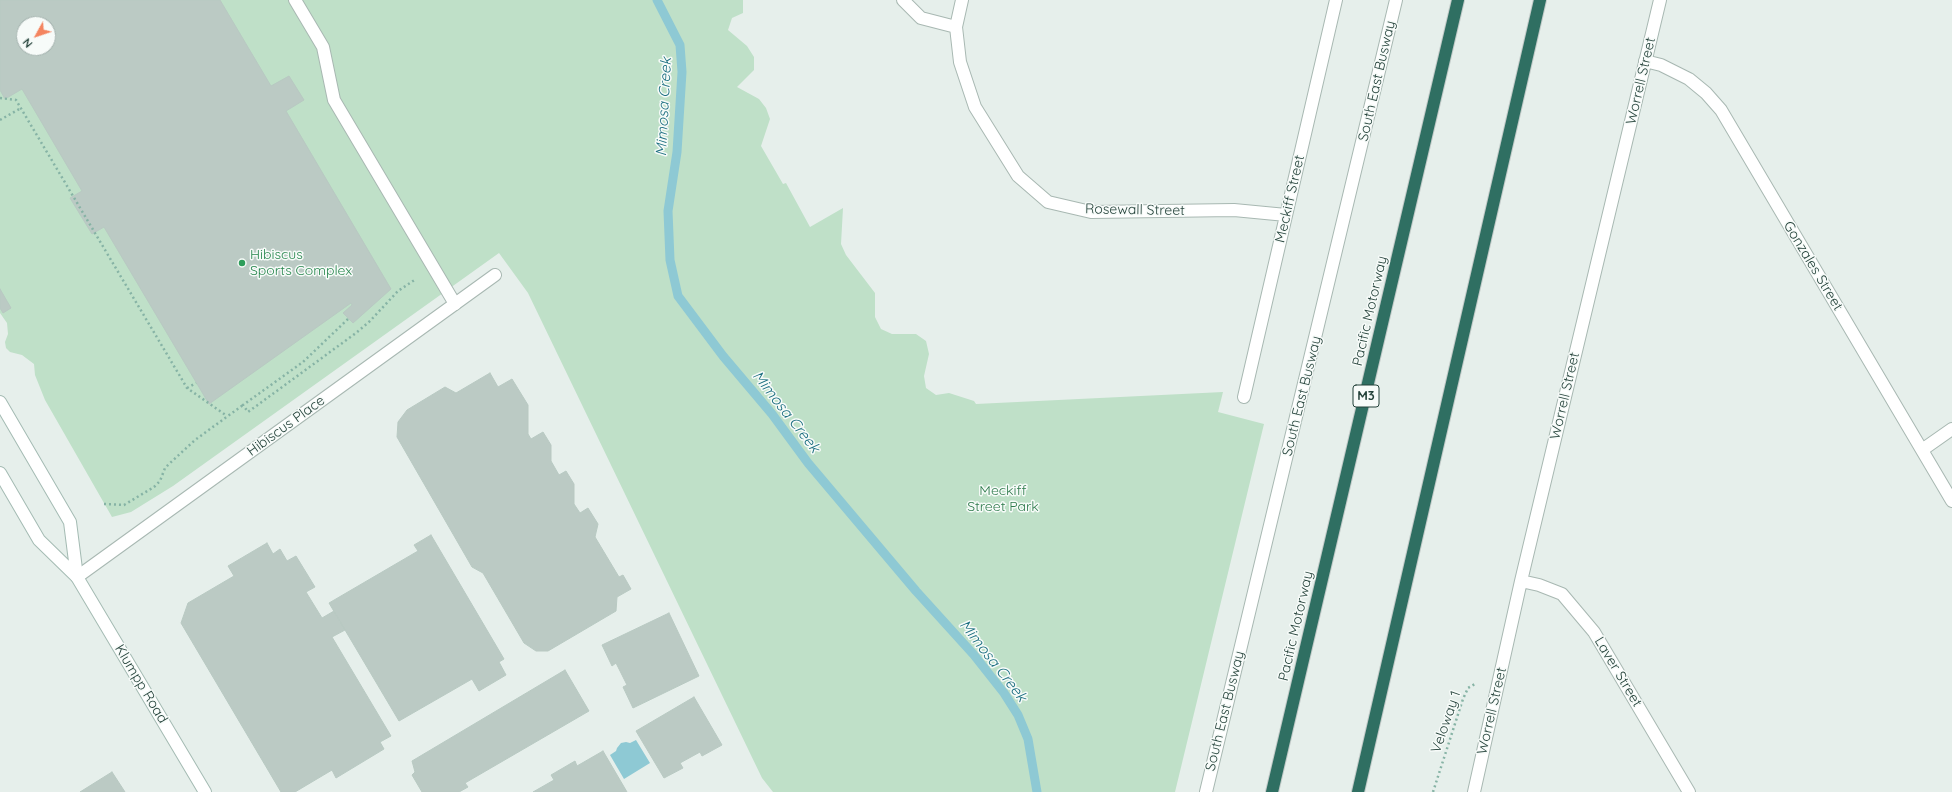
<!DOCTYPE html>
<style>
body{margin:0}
#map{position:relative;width:1952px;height:792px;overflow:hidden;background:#e6efeb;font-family:Quicksand,sans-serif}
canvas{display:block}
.north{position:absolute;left:16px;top:16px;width:40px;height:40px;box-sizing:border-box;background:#f7fbf9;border:1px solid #a3b1ad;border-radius:50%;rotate:230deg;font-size:11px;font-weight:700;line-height:16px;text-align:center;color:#24423a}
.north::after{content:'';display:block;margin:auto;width:14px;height:18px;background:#f4845f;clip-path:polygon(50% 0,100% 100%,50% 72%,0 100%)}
</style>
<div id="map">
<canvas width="1952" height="792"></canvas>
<div class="north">N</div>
</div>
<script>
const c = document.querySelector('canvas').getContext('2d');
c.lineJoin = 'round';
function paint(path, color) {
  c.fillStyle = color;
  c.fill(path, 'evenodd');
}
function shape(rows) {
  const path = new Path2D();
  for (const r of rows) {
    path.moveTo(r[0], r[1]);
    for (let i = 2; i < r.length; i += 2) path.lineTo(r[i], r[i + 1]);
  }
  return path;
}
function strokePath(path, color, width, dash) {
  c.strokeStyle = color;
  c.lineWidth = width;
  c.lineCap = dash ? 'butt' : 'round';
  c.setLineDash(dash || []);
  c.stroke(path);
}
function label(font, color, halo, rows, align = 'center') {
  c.font = font + ' Quicksand,sans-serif';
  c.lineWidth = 3;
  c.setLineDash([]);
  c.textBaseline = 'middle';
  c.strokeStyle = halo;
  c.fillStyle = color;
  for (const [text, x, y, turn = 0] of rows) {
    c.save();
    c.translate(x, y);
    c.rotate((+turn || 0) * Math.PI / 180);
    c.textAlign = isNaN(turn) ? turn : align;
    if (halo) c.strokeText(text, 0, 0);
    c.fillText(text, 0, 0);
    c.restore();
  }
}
const green = shape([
 [0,0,743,0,743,13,732,18,728,30,747,46,754,57,754,70,737,87,759,99,766,108,770,119,761,146,783,184,786,183,810,227,843,208,841,244,846,255,875,293,875,317,881,329,892,334,916,334,926,341,929,354,924,376,926,388,936,395,949,393,974,401,976,404,1223,392,1218,412,1264,424,1175,792,773,792,762,778,528,293,499,253,173,486,131,512,112,517,45,400,35,375,34,364,22,355,10,352,6,348,5,342,8,334,7,323,0,313],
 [24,24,48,24,48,48,24,48]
]);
const water = shape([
 [636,740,650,763,624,779,610,755,616,751,617,748,621,743,626,742,630,743]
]);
const stream = shape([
 [657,0,680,45,682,72,677,152,668,211,670,260,678,296,723,356,772,414,808,463,916,591,974,655,1004,693,1018,715,1028,739,1037,792]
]);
const building = shape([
 [0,0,220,0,271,86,289,76,304,100,286,111,391,289,353,323,343,313,352,305,351,303,209,404,104,227,92,234,70,198,82,191,22,89,5,99,0,90,0,0],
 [24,24,48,24,48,48,24,48,24,24],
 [0,289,11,308,3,313,0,308,0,289],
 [490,373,498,387,512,379,528,405,528,434,531,439,543,432,551,445,551,461,559,475,566,471,574,484,574,504,580,513,588,508,598,524,595,537,619,577,623,575,631,589,617,597,616,611,548,651,536,651,524,643,483,573,472,567,397,437,398,422,407,410,445,387,456,393,490,373],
 [431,535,504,659,499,662,506,675,479,691,472,679,399,721,329,603,418,551,414,545,431,535],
 [267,543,273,554,280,549,287,561,296,556,315,587,306,592,322,618,334,611,345,630,332,637,391,736,380,742,384,749,336,778,332,770,295,792,281,792,181,623,188,603,234,576,228,566,267,543],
 [669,613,699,676,633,708,623,687,627,685,616,663,612,666,602,645,669,613],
 [565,670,589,711,465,783,468,787,459,792,422,792,412,775,415,772,412,761,565,670],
 [694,697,722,745,702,756,700,752,680,763,683,768,664,778,636,731,694,697],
 [603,751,627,792,533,792,554,780,551,775,575,761,577,766,603,751],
 [112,772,125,792,80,792,112,772]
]);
const path = shape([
 [0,98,16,100,187,388,227,416],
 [0,120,21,108],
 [348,319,303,362,243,405,248,412,356,333,370,321,398,291,416,279],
 [187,388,196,383],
 [104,504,124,505,154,487,160,481,165,468,169,464,195,440,243,405],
 [1433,792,1463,699,1468,688,1475,684]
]);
const lane = shape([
 [295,0,323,47,334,100,455,304],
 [1206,792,1396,0]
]);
const street = shape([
 [903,0,921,18,956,27],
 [962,0,956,27,960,62,975,107,1018,176,1048,202,1091,212,1234,210,1286,215],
 [1645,61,1661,65,1689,79,1706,93,1721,110,1952,501],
 [1244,397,1336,0],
 [1922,450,1952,429],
 [77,577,495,275],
 [1521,581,1539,585,1562,594,1594,632,1689,792],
 [1474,792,1521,581,1660,0]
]);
const secondary = shape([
 [0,402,70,522,77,577],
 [0,473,39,540,77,577,205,792]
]);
const highway = shape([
 [1272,792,1458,0],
 [1358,792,1540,0]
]);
const markers = [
 [242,263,4,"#2e9e5b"]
];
const shields = [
 [1366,396,26]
];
const shieldNames = [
 ["M3",1366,396]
];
const streetNames = [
 ["South East Busway",1377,81,-77],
 ["Worrell Street",1641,81,-77],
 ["Meckiff Street",1290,199,-77],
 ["Rosewall Street",1135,210,1],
 ["Gonzales Street",1813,266,59],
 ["Pacific Motorway",1370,311,-77],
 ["South East Busway",1302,396,-76],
 ["Worrell Street",1565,396,-77],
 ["Hibiscus Place",286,426,-36],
 ["Pacific Motorway",1296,626,-77],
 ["Laver Street",1618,672,59],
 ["Klumpp Road",141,684,59],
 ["South East Busway",1225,711,-76],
 ["Worrell Street",1492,711,-77],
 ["Veloway 1",1446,722,-71]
];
const leisureNames = [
 ["Hibiscus",250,255],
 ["Sports Complex",250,271]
];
const parkNames = [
 ["Meckiff",1003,491],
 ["Street Park",1003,507]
];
const waterNames = [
 ["Mimosa Creek",664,107,-87],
 ["Mimosa Creek",786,412,52],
 ["Mimosa Creek",993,661,52]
];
paint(green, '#bfe0c8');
paint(water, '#8ec9d4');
strokePath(stream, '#8ec9d4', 9);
paint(building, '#bbcac4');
strokePath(building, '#b8c9c2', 1);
strokePath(lane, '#a8b8b2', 14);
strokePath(street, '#a8b8b2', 14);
strokePath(secondary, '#a4bbb3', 14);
strokePath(highway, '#c2cac8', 14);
strokePath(path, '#86b3a5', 2.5, [2, 3]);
strokePath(lane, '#fff', 12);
strokePath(street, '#fff', 12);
strokePath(secondary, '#fff', 12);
strokePath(highway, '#2f6f62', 12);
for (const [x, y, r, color] of markers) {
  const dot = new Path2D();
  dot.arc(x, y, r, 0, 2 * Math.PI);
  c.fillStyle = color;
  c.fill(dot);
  strokePath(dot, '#f7fbf9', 1.5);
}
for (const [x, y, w] of shields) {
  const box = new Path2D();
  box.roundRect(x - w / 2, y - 11, w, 22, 3);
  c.fillStyle = '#f7fbf9';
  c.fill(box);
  strokePath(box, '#24423a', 1);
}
label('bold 13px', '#24423a', null, shieldNames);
label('14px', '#24423a', '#f7fbf9', streetNames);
label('14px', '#27864d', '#f7fbf9', leisureNames, 'left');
label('14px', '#2d7a4b', '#f7fbf9', parkNames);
label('italic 15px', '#1c6f80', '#f7fbf9', waterNames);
</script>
